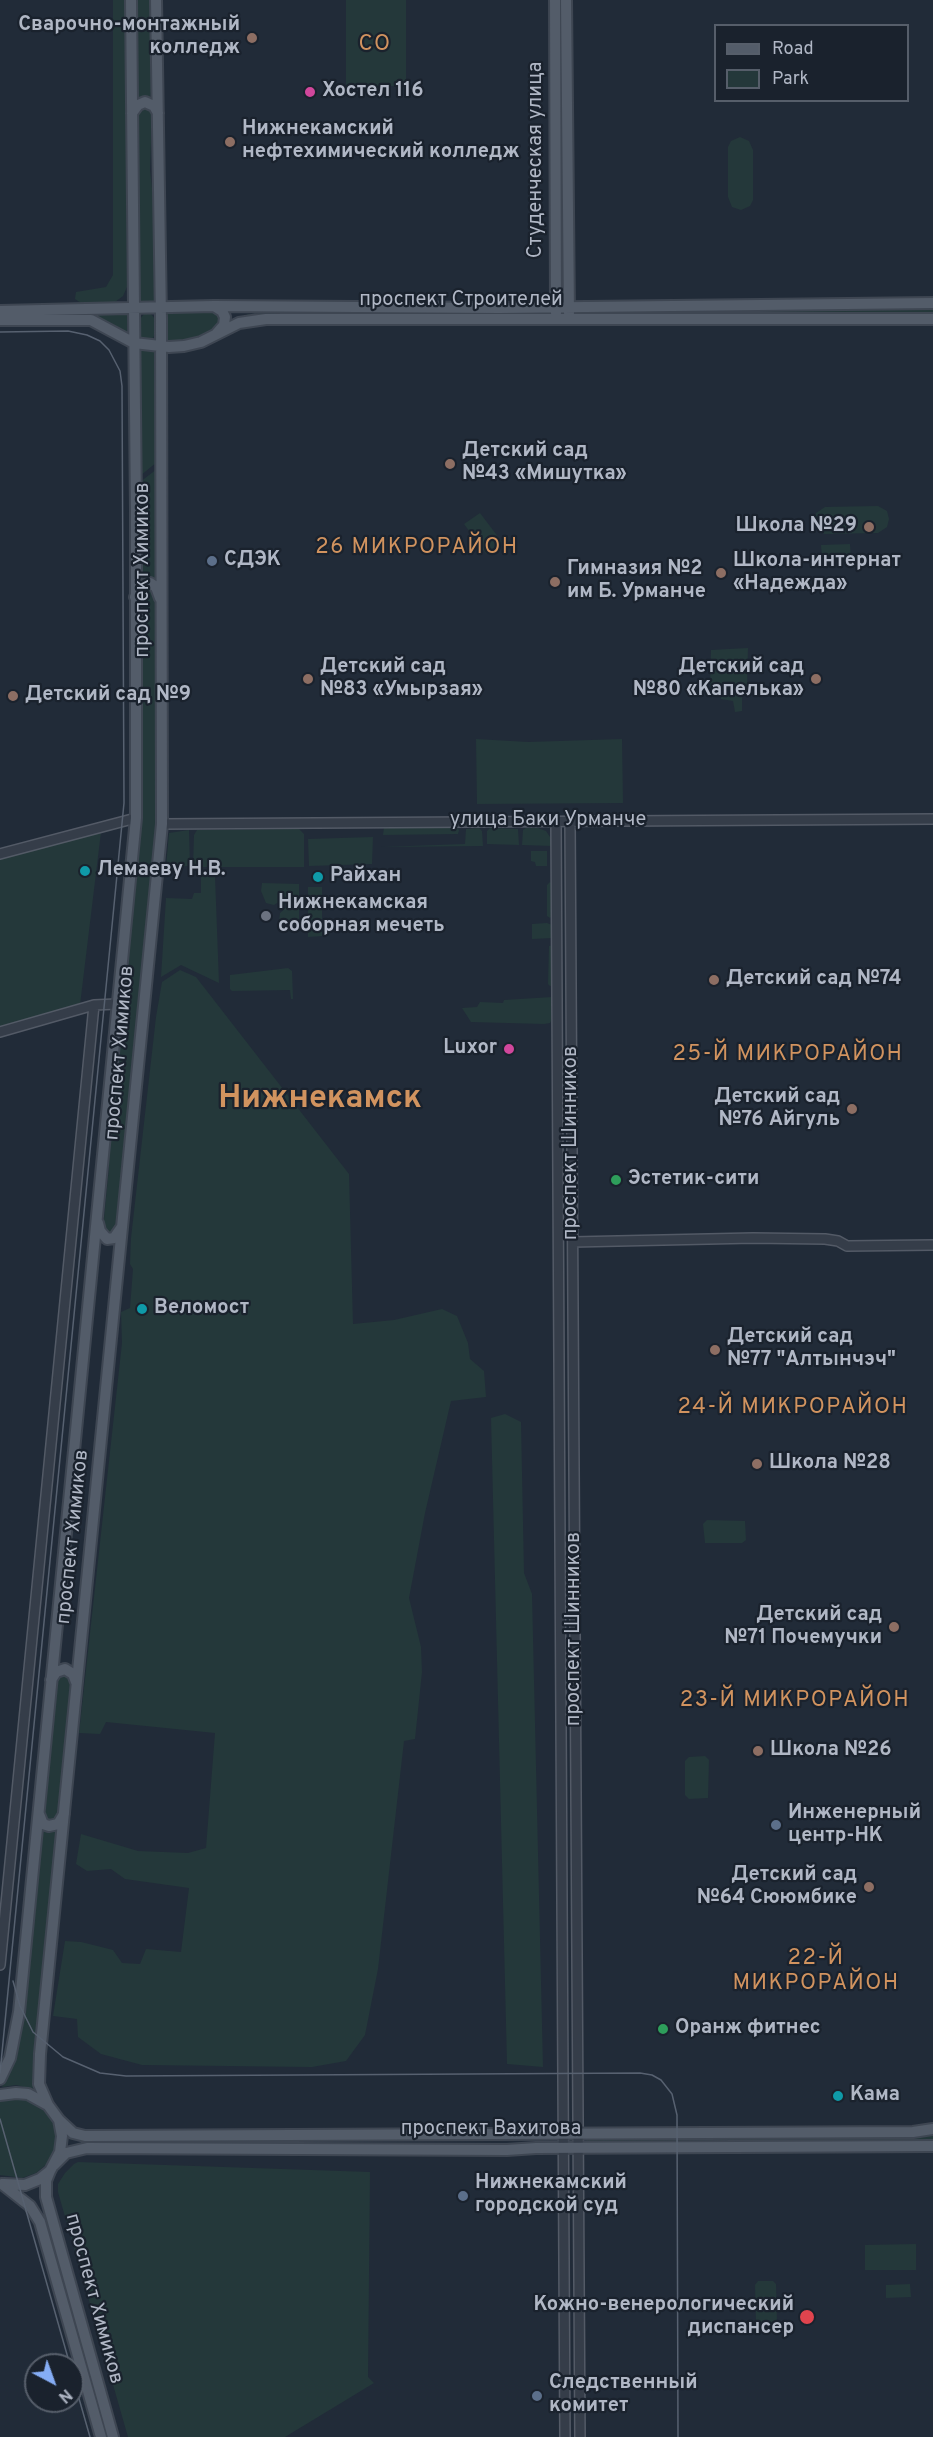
<!DOCTYPE html>
<meta charset="utf-8">
<style>
body{margin:0}
#map{position:relative;width:933px;height:2437px;overflow:hidden;background:#212b38;font-family:Overpass,sans-serif}
canvas{display:block}
.legend{position:absolute;left:714px;top:24px;width:195px;height:78px;box-sizing:border-box;background:#1a222d;border:2px solid #565e6a;margin:0;padding:8px 10px;list-style:none;font-size:18px;color:#b0b7c5}
.legend li{display:flex;align-items:center;gap:12px;height:30px}
.legend b{width:30px;border:2px solid #565e6a}
.north{position:absolute;left:24px;top:2353px;width:60px;height:60px;box-sizing:border-box;background:#1a222d;border:2px solid #565e6a;border-radius:50%;rotate:139deg;font-size:16px;font-weight:700;line-height:24px;text-align:center;color:#b0b7c5}
.north::after{content:'';display:block;margin:auto;width:21px;height:27px;background:#85adf5;clip-path:polygon(50% 0,100% 100%,50% 72%,0 100%)}
</style>
<div id="map">
<canvas width="933" height="2437"></canvas>
<ul class="legend">
<li><b style="height:8px;background:#535c69"></b>Road</li>
<li><b style="height:16px;background:#24383a"></b>Park</li>
</ul>
<div class="north">N</div>
</div>
<script>
const c = document.querySelector('canvas').getContext('2d');
c.lineJoin = 'round';
function paint(path, color) {
  c.fillStyle = color;
  c.fill(path, 'evenodd');
}
function shape(rows) {
  const path = new Path2D();
  for (const r of rows) {
    path.moveTo(r[0], r[1]);
    for (let i = 2; i < r.length; i += 2) path.lineTo(r[i], r[i + 1]);
  }
  return path;
}
function strokePath(path, color, width, dash) {
  c.strokeStyle = color;
  c.lineWidth = width;
  c.lineCap = dash ? 'butt' : 'round';
  c.setLineDash(dash || []);
  c.stroke(path);
}
function label(font, color, halo, rows, align = 'center') {
  c.font = font + ' Overpass,sans-serif';
  c.lineWidth = 4.5;
  c.setLineDash([]);
  c.textBaseline = 'middle';
  c.strokeStyle = halo;
  c.fillStyle = color;
  for (const [text, x, y, turn = 0] of rows) {
    c.save();
    c.translate(x, y);
    c.rotate((+turn || 0) * Math.PI / 180);
    c.textAlign = isNaN(turn) ? turn : align;
    if (halo) c.strokeText(text, 0, 0);
    c.fillText(text, 0, 0);
    c.restore();
  }
}
const green = shape([
 [113,0,126,0,127,287,123,296,115,302,81,303,75,299,76,292,106,287,113,275],
 [135,0,151,0,153,76,150,99,145,97,137,99],
 [346,0,406,0,406,86,346,86],
 [559,29,563,29,563,295,560,295],
 [145,109,150,111,152,116,150,170,153,197,155,303,138,303,137,116,140,111],
 [740,137,749,141,753,150,753,200,750,206,741,210,732,207,728,197,728,147,731,141],
 [933,308,933,312,580,314,580,310],
 [542,311,542,314,249,317,247,314],
 [166,312,213,313,217,315,220,321,211,332,199,338,186,342,165,343],
 [127,313,127,335,97,318,0,316],
 [145,313,150,313,156,320,156,333,151,341,144,341,139,337,139,320],
 [139,350,154,350,157,462,140,476],
 [157,469,158,553,155,581,148,579,140,580,140,482],
 [878,506,887,511,889,519,887,527,878,533,825,534,818,531,814,524,816,513,825,507],
 [480,513,502,542,486,554,464,524],
 [850,544,851,559,822,560,821,545],
 [149,587,155,595,159,811,117,1229,111,1235,103,1229,109,1167,109,1138,141,818,140,593],
 [748,648,747,689,742,689,742,711,735,712,733,701,721,699,721,693,710,686,711,650],
 [476,739,528,742,622,739,623,803,477,804],
 [384,827,457,828,459,830,458,834,383,835],
 [479,828,482,831,483,846,381,847,465,844,466,829],
 [490,828,518,829,519,845,487,844,487,831],
 [526,828,538,828,546,831,552,840,552,846,522,845,523,830],
 [299,829,304,834,304,867,193,867,194,835,197,830],
 [189,830,190,866,166,867,169,833],
 [101,832,80,1005,0,1028,0,859],
 [373,837,372,864,309,866,308,839],
 [531,851,547,851,547,866,536,866,535,862,531,861],
 [201,871,210,871,215,876,219,983,181,965,161,977,166,898,192,899,194,893,201,893],
 [550,882,552,883,553,916,550,918,547,916,547,885],
 [262,883,299,884,299,923,287,932,279,922,280,913,290,904,285,898,274,905,266,903,261,891],
 [308,887,322,887,322,936,308,937],
 [547,923,552,925,553,938,532,939,532,924],
 [553,945,553,985,550,986,548,984,549,946],
 [288,968,292,971,293,999,291,999,290,990,232,991,230,989,230,975],
 [180,970,196,977,349,1174,353,1324,394,1320,442,1309,457,1316,468,1343,470,1359,484,1371,486,1397,451,1401,425,1513,409,1598,421,1647,422,1672,415,1739,404,1741,378,1969,365,2035,346,2061,312,2067,142,2065,101,2054,78,2037,77,2019,53,2016,65,1941,81,1942,113,1950,122,1963,140,1964,146,1949,181,1952,189,1888,125,1879,111,1869,87,1871,76,1864,81,1834,138,1851,188,1853,206,1848,215,1733,106,1722,100,1734,79,1733,122,1343,121,1312,130,1308,133,1269,130,1264,131,1238,156,1017,162,982],
 [552,997,553,1017,550,1023,544,1024,471,1022,462,1008,477,1007,480,1002,503,1003,504,1000],
 [505,1414,521,1422,524,1573,532,1594,543,2067,507,2064,491,1418],
 [707,1520,745,1521,746,1540,742,1543,705,1543,703,1524],
 [61,1674,68,1675,71,1679,60,1816,55,1822,47,1820,45,1815,56,1680],
 [705,1756,709,1760,708,1798,689,1799,685,1795,685,1761,689,1757],
 [44,1830,59,1831,33,2089,16,2085,2,2087,14,2059,22,2025,39,1855],
 [10,2098,26,2099,40,2106,51,2118,56,2133,55,2148,48,2163,36,2173,22,2178,0,2175,0,2102],
 [933,2133,933,2140,586,2141,588,2139],
 [78,2162,370,2172,368,2377,374,2383,285,2437,128,2437,58,2192,58,2184,65,2173,74,2164],
 [916,2244,916,2270,865,2270,865,2245],
 [758,2281,773,2281,776,2284,777,2323,774,2326,761,2327,756,2323,755,2285],
 [910,2284,911,2297,886,2298,886,2285]
]);
const minor = shape([
 [556,821,565,2437],
 [570,821,580,2437],
 [162,824,933,819],
 [0,854,136,818],
 [0,1032,94,1005,117,1004],
 [573,1242,753,1238,825,1239,838,1241,847,1246,933,1245],
 [0,1965,94,1005]
]);
const major = shape([
 [555,0,556,313],
 [566,0,569,313],
 [132,113,138,105,145,102,154,106,158,113],
 [214,306,222,311,225,317,224,325,217,333],
 [0,311,214,306,499,308,933,303],
 [0,320,91,320,134,343,169,347,184,346,201,342,239,323,266,319,933,319],
 [135,597,141,586,150,583,156,587,160,598],
 [98,1223,100,1231,107,1239,114,1238,121,1228],
 [51,1680,56,1672,65,1669,73,1674,76,1682],
 [39,1814,43,1824,49,1826,58,1824,64,1814],
 [0,2079,10,2058,19,2012,136,818,136,512,131,0],
 [0,2095,16,2093,28,2094,48,2105,59,2120,62,2136,60,2152,50,2171,40,2179,25,2185,4,2184],
 [48,2105,39,2084,40,2054,162,824,161,318,156,0],
 [59,2120,73,2133,85,2136,913,2132,933,2129],
 [54,2165,66,2153,87,2148,507,2150,536,2148,933,2146],
 [50,2171,46,2181,46,2197,113,2437],
 [2,2184,30,2206,40,2222,101,2437]
]);
const tram = shape([
 [0,332,68,331,87,335,100,341,109,350,120,371,122,386,124,803,0,2073],
 [13,1981,20,2006,33,2032,63,2057,100,2073,126,2076,640,2073,652,2075,661,2080,672,2094,677,2115,678,2437],
 [0,2119,70,2365],
 [72,2374,90,2437]
]);
const markers = [
 [252,38,6,"#8d6e63"],
 [310,92,6,"#d1479c"],
 [230,142,6,"#8d6e63"],
 [450,464,6,"#8d6e63"],
 [869,527,6,"#8d6e63"],
 [212,561,6,"#5c6f8a"],
 [721,573,6,"#8d6e63"],
 [555,582,6,"#8d6e63"],
 [308,679,6,"#8d6e63"],
 [816,679,6,"#8d6e63"],
 [13,696,6,"#8d6e63"],
 [85,871,6,"#0f9aa8"],
 [318,877,6,"#0f9aa8"],
 [266,916,6,"#6b7280"],
 [714,980,6,"#8d6e63"],
 [509,1049,6,"#d1479c"],
 [852,1109,6,"#8d6e63"],
 [616,1180,6,"#2e9e5b"],
 [142,1309,6,"#0f9aa8"],
 [715,1350,6,"#8d6e63"],
 [757,1464,6,"#8d6e63"],
 [894,1627,6,"#8d6e63"],
 [758,1751,6,"#8d6e63"],
 [776,1825,6,"#5c6f8a"],
 [869,1887,6,"#8d6e63"],
 [663,2029,6,"#2e9e5b"],
 [838,2096,6,"#0f9aa8"],
 [463,2196,6,"#5c6f8a"],
 [807,2317,8,"#e0444e"],
 [537,2396,6,"#5c6f8a"]
];
const poiNames = [
 ["Сварочно-монтажный",240,26,"right"],
 ["колледж",240,49,"right"],
 ["Хостел 116",322,92],
 ["Нижнекамский",242,130],
 ["нефтехимический колледж",242,153],
 ["Детский сад",462,452],
 ["№43 «Мишутка»",462,475],
 ["Школа №29",857,527,"right"],
 ["СДЭК",224,561],
 ["Школа-интернат",733,562],
 ["«Надежда»",733,585],
 ["Гимназия №2",567,570],
 ["им Б. Урманче",567,593],
 ["Детский сад",320,668],
 ["№83 «Умырзая»",320,691],
 ["Детский сад",804,668,"right"],
 ["№80 «Капелька»",804,691,"right"],
 ["Детский сад №9",25,696],
 ["Лемаеву Н.В.",97,871],
 ["Райхан",330,877],
 ["Нижнекамская",278,904],
 ["соборная мечеть",278,927],
 ["Детский сад №74",726,980],
 ["Luxor",497,1049,"right"],
 ["Детский сад",840,1098,"right"],
 ["№76 Айгуль",840,1121,"right"],
 ["Эстетик-сити",628,1180],
 ["Веломост",154,1309],
 ["Детский сад",727,1338],
 ["№77 \"Алтынчэч\"",727,1361],
 ["Школа №28",769,1464],
 ["Детский сад",882,1616,"right"],
 ["№71 Почемучки",882,1639,"right"],
 ["Школа №26",770,1751],
 ["Инженерный",788,1814],
 ["центр-НК",788,1837],
 ["Детский сад",857,1876,"right"],
 ["№64 Сююмбике",857,1899,"right"],
 ["Оранж фитнес",675,2029],
 ["Кама",850,2096],
 ["Нижнекамский",475,2184],
 ["городской суд",475,2207],
 ["Кожно-венерологический",794,2306,"right"],
 ["диспансер",794,2329,"right"],
 ["Следственный",549,2384],
 ["комитет",549,2407]
];
const streetNames = [
 ["Студенческая улица",537,160,-90],
 ["проспект Строителей",461,301],
 ["проспект Химиков",144,570,-90],
 ["улица Баки Урманче",548,821],
 ["проспект Химиков",121,1053,-85],
 ["проспект Шинников",572,1143,-90],
 ["проспект Химиков",74,1537,-84],
 ["проспект Шинников",575,1629,-90],
 ["проспект Вахитова",491,2130],
 ["проспект Химиков",93,2299,75]
];
const quarterNames = [
 ["СО",375,46],
 ["26 МИКРОРАЙОН",417,549],
 ["25-Й МИКРОРАЙОН",788,1056],
 ["24-Й МИКРОРАЙОН",793,1409],
 ["23-Й МИКРОРАЙОН",795,1702],
 ["22-Й",816,1960],
 ["МИКРОРАЙОН",816,1985]
];
const townNames = [
 ["Нижнекамск",320,1101]
];
paint(green, '#24383a');
strokePath(minor, '#535a66', 12);
strokePath(major, '#3e4652', 14);
strokePath(minor, '#353d49', 9);
strokePath(major, '#535c69', 10);
strokePath(tram, '#576170', 1.5);
for (const [x, y, r, color] of markers) {
  const dot = new Path2D();
  dot.arc(x, y, r, 0, 2 * Math.PI);
  c.fillStyle = color;
  c.fill(dot);
  strokePath(dot, '#1a222d', 2);
}
label('bold 20px', '#b0b7c5', '#1a222d', poiNames, 'left');
label('20px', '#b0b7c5', '#1a222d', streetNames);
c.letterSpacing = '1.5px';
label('22px', '#d1935f', '#1a222d', quarterNames);
c.letterSpacing = '0px';
label('bold 32px', '#d1935f', '#1a222d', townNames);
</script>
